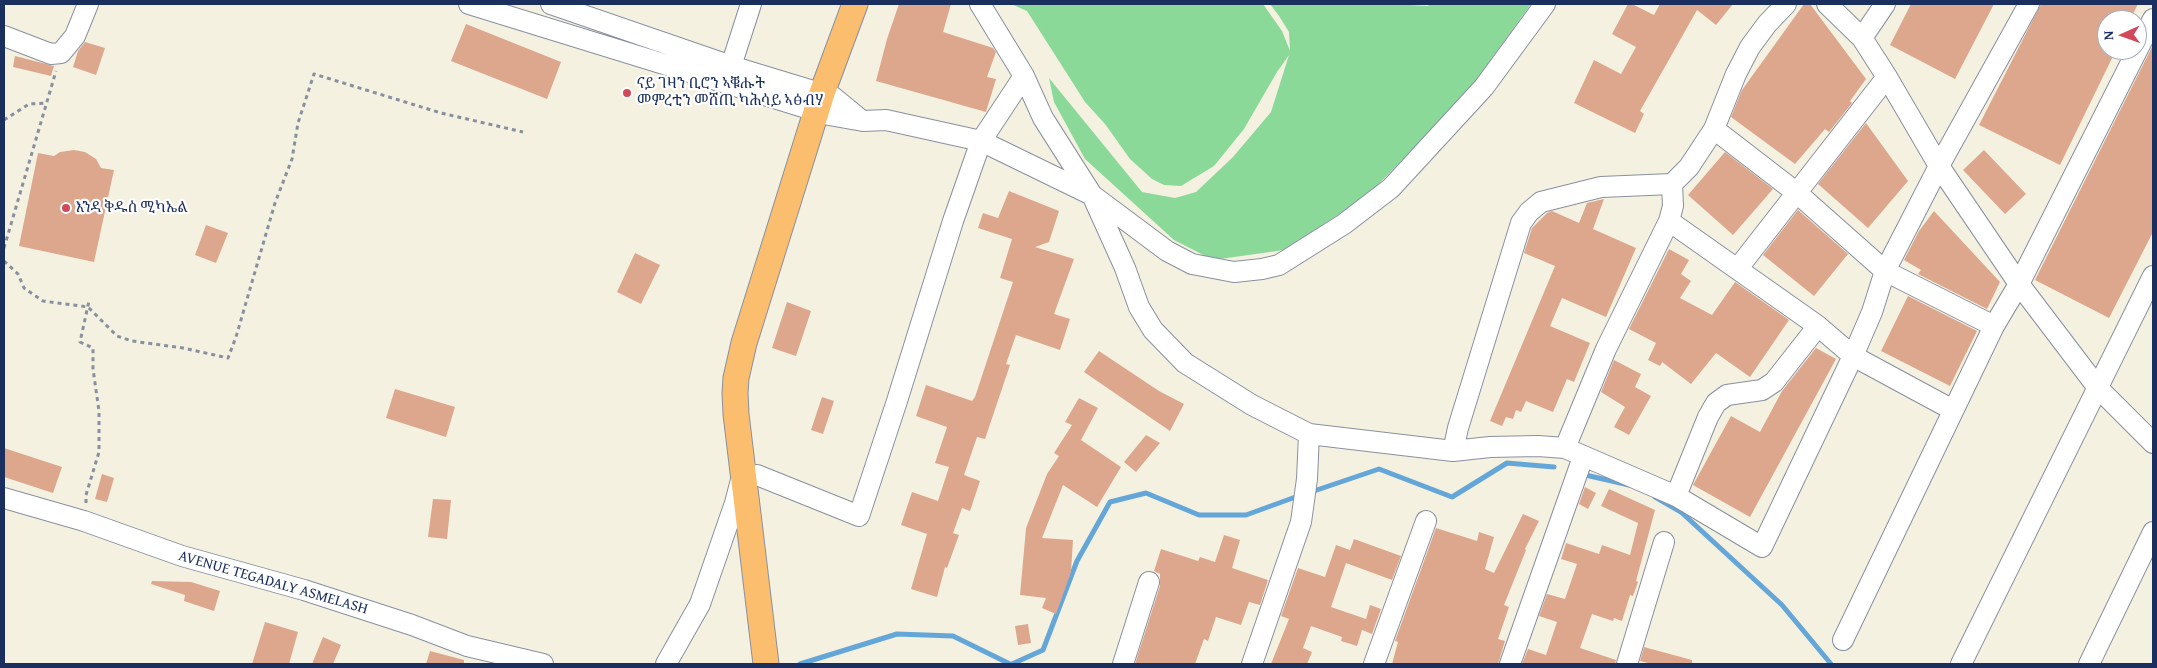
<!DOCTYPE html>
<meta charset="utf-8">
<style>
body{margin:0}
#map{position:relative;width:2157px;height:668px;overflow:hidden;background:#f5f1e1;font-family:"Gentium Book Plus",serif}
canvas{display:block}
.frame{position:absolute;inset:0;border:5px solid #1b2f5e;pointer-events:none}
.north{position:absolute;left:2097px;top:10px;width:50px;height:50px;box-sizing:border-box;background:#fff;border:1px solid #a4acbf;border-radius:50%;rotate:268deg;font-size:14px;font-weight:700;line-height:20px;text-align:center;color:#1b2f5e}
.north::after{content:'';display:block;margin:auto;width:18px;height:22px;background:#d1495b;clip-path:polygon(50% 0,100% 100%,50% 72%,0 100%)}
</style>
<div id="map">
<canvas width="2157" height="668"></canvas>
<div class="frame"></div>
<div class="north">N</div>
</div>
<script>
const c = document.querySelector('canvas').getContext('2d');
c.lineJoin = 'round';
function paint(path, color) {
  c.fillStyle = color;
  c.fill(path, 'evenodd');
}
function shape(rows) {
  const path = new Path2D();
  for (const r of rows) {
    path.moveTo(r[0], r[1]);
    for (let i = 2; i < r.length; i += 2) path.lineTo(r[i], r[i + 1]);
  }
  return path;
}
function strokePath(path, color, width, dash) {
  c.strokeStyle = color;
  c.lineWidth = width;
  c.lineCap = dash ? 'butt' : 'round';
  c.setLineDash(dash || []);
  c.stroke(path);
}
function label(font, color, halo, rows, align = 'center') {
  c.font = font + ' "Gentium Book Plus","Noto Serif Ethiopic",serif';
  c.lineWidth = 4.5;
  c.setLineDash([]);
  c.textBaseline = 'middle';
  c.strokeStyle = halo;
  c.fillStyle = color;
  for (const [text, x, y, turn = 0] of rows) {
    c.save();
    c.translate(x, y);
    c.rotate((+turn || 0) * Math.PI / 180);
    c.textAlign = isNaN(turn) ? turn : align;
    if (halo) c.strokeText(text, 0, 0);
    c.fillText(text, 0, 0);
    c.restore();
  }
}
const green = shape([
 [1011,4,1263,4,1282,31,1290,51,1289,32,1279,16,1270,4,1392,4,1428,6,1429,4,1531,4,1467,93,1367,196,1284,250,1213,260,1174,240,1085,159,1054,102,1049,78,1142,192,1175,198,1196,192,1233,157,1271,112,1289,55,1277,72,1244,129,1214,166,1181,186,1164,185,1152,179,1130,159,1105,124,1085,102,1027,11]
]);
const stream = shape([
 [1581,474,1629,485],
 [1311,492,1379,469,1452,497,1507,463,1554,467],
 [1655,497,1681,512,1782,605,1831,664],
 [800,664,897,634,953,636,1010,664],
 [1012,664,1043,650,1077,561,1110,502,1146,493,1199,515,1246,515,1301,495]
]);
const building = shape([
 [899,4,951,4,943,32,993,48,996,52,987,77,996,79,986,112,876,81,887,39],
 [1628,4,1632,4,1654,15,1660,4,1733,4,1716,25,1697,10,1640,111,1644,114,1635,133,1574,103,1594,60,1621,74,1636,47,1612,34],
 [1804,4,1810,4,1866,79,1850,101,1852,103,1829,132,1825,129,1795,164,1731,117,1742,90],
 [1911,4,1994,4,1955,79,1890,45],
 [2041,4,2138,4,2130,20,2107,20,2107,50,2116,50,2060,165,1979,125],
 [466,24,561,62,547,99,451,61],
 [85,42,105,48,96,75,73,67,78,51],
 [2153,45,2153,232,2109,318,2035,280],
 [15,56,54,66,51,76,13,67],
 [1866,123,1908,181,1868,228,1818,184],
 [74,150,85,152,96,159,101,168,114,170,94,262,19,246,38,153,54,156,60,152],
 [1984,150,2026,194,2005,214,1963,170],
 [1725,152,1773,189,1733,235,1688,195],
 [1009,191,1059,211,1049,242,1035,247,1074,259,1054,314,1070,319,1060,350,1016,335,1006,364,1010,365,985,439,977,437,964,475,980,481,970,511,962,508,953,533,959,535,947,568,945,567,937,597,911,589,927,534,901,525,912,492,938,501,949,467,935,463,947,427,916,416,926,385,972,401,975,397,1013,282,1000,278,1012,239,978,228,983,213,998,218],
 [1604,199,1593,229,1636,248,1606,317,1562,298,1550,326,1590,343,1574,382,1567,379,1553,412,1526,401,1521,412,1516,410,1513,419,1506,417,1502,426,1490,421,1555,266,1524,253,1532,228,1547,213,1552,211,1579,223,1587,203],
 [1798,210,1848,254,1814,296,1763,255],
 [1934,211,2000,282,1987,309,1918,274,1921,270,1904,260,1919,231],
 [206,225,228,233,216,263,195,255],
 [1669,249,1689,260,1681,274,1691,281,1680,298,1712,315,1735,282,1789,320,1750,377,1716,353,1691,384,1662,362,1660,366,1648,360,1656,343,1629,329],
 [635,253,660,265,641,304,617,292],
 [1908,296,1977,331,1950,386,1881,351],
 [787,302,811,311,796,356,772,348],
 [1816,348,1836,359,1750,517,1693,485,1731,416,1760,432,1782,391],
 [1099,351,1159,391,1184,404,1170,431,1084,372],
 [1614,360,1641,374,1635,387,1651,396,1629,435,1614,427,1625,407,1601,392],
 [395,389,455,407,446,437,386,418],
 [822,397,834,401,823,434,811,430],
 [1079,398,1098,408,1081,440,1121,467,1097,507,1063,485,1042,538,1073,540,1071,572,1056,614,1042,608,1046,598,1020,595,1026,528,1047,474,1059,456,1054,453,1072,425,1065,422],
 [1146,435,1160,443,1136,472,1124,462],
 [4,448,62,467,53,493,4,477],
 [102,474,114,478,107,502,95,499],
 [1585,487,1596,493,1588,509,1579,504],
 [1609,489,1655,510,1636,581,1638,582,1633,596,1630,595,1622,621,1614,618,1613,621,1592,614,1580,648,1616,660,1615,664,1522,664,1528,649,1546,655,1557,622,1539,616,1547,594,1565,599,1577,564,1561,559,1566,543,1599,554,1602,545,1630,555,1638,523,1601,506],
 [433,499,451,500,447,539,428,537],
 [1523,514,1539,521,1525,549,1526,550,1504,605,1509,607,1498,639,1505,641,1498,664,1392,664,1398,642,1395,641,1436,528,1477,541,1479,532,1494,537,1485,569,1494,573],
 [1224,535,1240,540,1232,568,1268,580,1260,605,1249,602,1241,625,1216,617,1208,641,1204,639,1195,664,1135,664,1160,586,1160,574,1154,571,1161,549,1198,561,1200,557,1215,562],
 [1354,539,1401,556,1392,580,1346,563,1331,607,1366,619,1370,605,1381,609,1372,634,1362,630,1357,646,1341,641,1342,637,1311,626,1303,648,1312,652,1307,664,1271,664,1289,619,1281,616,1298,568,1325,577,1336,545,1350,550],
 [152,581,191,582,220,591,214,611,184,601,185,595,151,584],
 [265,622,298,632,289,664,252,664],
 [1028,624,1031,643,1018,645,1015,626],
 [323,637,341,645,333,664,312,664],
 [1644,647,1692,660,1692,664,1652,664,1640,661],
 [430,651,464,660,464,664,426,664]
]);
const path = shape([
 [4,120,29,104,46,103],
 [4,248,56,71],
 [4,261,18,274,24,288,43,301,88,307,117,336,132,341,183,348,228,358,236,337,275,203,292,159,298,123,314,74,441,113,523,132],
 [86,503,86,495,99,452,99,411,93,369,93,348,80,342,89,301]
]);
const minor = shape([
 [469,4,829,115,863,121,886,120,981,141,1092,195,1167,251,1192,264,1234,272,1262,269,1279,265,1344,224,1391,188,1484,87,1545,4],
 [551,4,731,66,833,97,861,120],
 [980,4,1024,76,1043,118,1092,195,1125,268,1139,307,1153,330,1185,363,1252,405,1309,434,1453,451,1490,447,1538,446,1565,448,1676,496,1762,547,1853,356,1872,312,1885,271,1939,166,2029,4],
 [1827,4,1862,38,1887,77,1939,166,2019,284,2098,388,2153,443],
 [4,36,51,54,61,53,75,36,88,4],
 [1862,38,1885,4],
 [731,66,751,4],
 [1714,129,1797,193,1885,271,1994,326],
 [1669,221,1818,326,1853,356,1953,410],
 [1738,268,1887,77],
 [1565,448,1606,349,1669,221,1673,206,1672,184],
 [1453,451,1458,428,1521,223,1529,212,1541,202,1601,187,1672,184,1689,167,1714,129,1736,74,1750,47,1767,24,1786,4],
 [757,475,859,516,897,401,953,221,981,141,1024,76],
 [1676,496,1708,417,1716,403,1727,395,1762,390,1774,382,1818,326],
 [4,498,84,521,182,556,304,590,412,625,467,646,543,664],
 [1843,640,1994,326,2019,284,2153,19],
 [666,664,700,604,735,503,741,480],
 [1123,664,1149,582],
 [1252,664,1301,522,1307,479,1309,434],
 [1374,664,1426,521],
 [1510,664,1583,457],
 [1627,664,1664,542],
 [1961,664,2153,276],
 [2089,664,2153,532]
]);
const major = shape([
 [766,664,736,414,735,393,736,378,744,343,822,93,855,4]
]);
const markers = [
 [627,93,5,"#d1495b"],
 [66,208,5,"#d1495b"]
];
const poiNames = [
 ["ናይ ገዛን ቢሮን ኣቑሑት",637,84],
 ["መምረቲን መሸጢ ካሕሳይ ኣፅብሃ",637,101],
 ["እንዳ ቅዱስ ሚካኤል",76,208]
];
const streetNames = [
 ["AVENUE TEGADALY ASMELASH",273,583,16]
];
paint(green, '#8bd998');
strokePath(stream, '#64a6d8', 5);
paint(building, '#dda78d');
strokePath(minor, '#8890a0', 22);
strokePath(major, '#8890a0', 27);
strokePath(path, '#8890a0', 3, [4, 4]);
strokePath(minor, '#fff', 20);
strokePath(major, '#fbbd6e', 25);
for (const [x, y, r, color] of markers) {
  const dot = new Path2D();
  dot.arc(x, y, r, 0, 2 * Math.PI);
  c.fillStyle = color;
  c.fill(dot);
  strokePath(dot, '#fff', 2);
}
label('15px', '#1b2f5e', '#fff', poiNames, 'left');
label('15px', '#1b2f5e', '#fff', streetNames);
</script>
